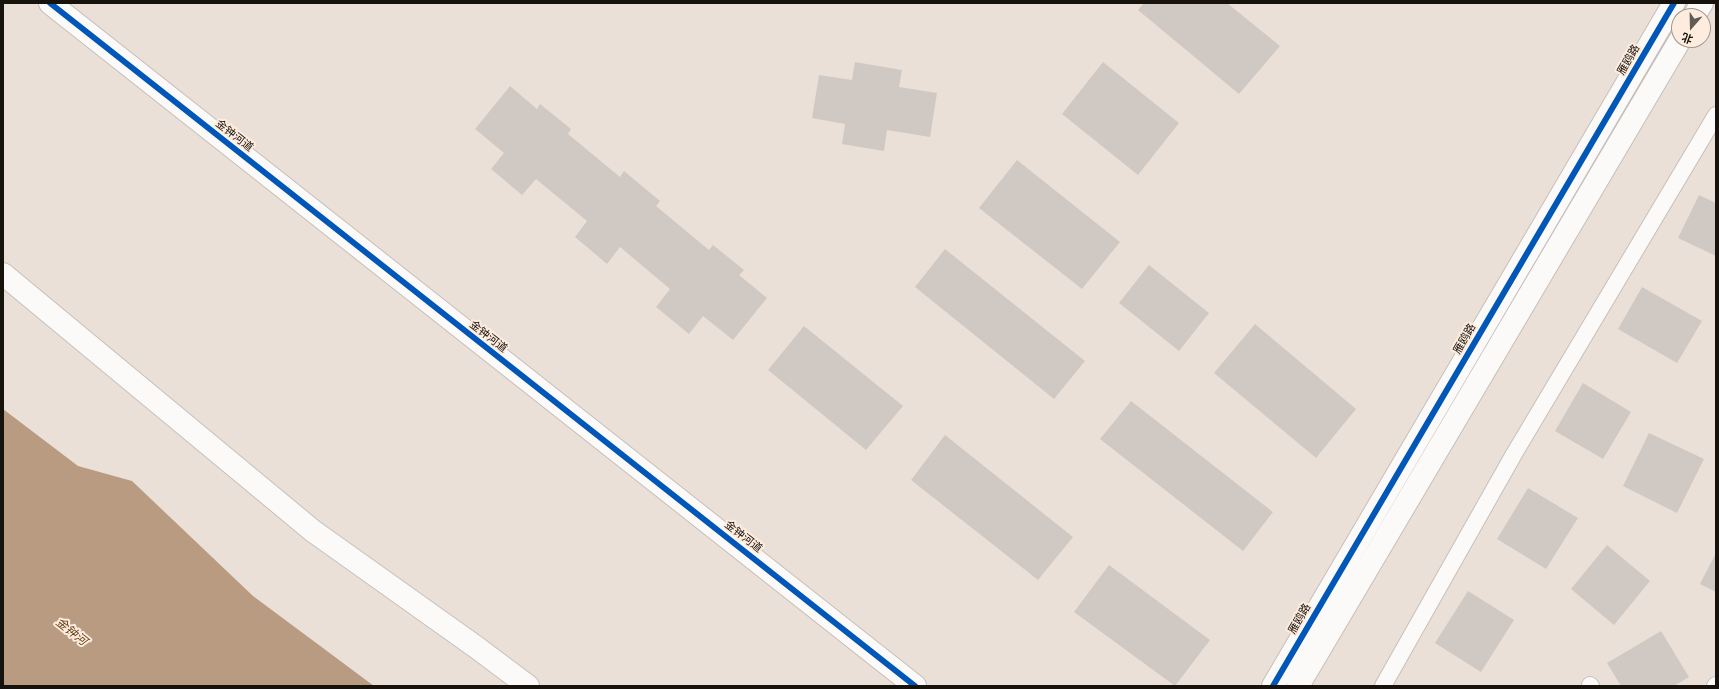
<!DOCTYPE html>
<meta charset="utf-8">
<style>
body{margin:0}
#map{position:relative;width:1719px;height:689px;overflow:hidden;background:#eae0d8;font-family:"Times New Roman","Noto Sans SC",serif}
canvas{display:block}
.frame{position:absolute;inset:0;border:4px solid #18120d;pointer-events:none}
.north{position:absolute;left:1671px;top:8px;width:40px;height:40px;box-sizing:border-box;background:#feedde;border:1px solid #a2958a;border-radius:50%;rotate:200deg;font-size:11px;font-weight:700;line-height:16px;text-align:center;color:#18120d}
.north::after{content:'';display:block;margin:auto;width:14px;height:18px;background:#625a54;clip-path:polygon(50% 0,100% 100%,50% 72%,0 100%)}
</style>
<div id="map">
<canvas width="1719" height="689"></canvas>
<div class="frame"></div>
<div class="north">北</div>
</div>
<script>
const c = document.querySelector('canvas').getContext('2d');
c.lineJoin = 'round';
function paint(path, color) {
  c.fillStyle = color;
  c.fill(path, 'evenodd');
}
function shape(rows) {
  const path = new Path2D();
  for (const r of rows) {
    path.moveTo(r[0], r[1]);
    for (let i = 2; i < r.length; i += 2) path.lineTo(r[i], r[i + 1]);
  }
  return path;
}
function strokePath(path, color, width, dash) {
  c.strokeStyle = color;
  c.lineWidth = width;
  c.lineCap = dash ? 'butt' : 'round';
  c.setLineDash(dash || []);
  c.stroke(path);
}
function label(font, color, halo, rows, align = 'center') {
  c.font = font + ' "Times New Roman","Noto Sans SC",serif';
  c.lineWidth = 4;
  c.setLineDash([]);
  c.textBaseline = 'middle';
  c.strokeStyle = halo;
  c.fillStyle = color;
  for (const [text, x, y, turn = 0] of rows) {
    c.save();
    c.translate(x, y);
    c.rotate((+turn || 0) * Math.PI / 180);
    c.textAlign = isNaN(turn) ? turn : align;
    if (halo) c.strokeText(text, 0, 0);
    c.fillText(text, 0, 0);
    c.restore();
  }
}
const water = shape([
 [3,409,78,466,132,481,253,596,374,686,3,686]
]);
const building = shape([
 [1144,3,1227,3,1280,46,1239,94,1138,10],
 [855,62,902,70,899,87,937,93,930,137,887,130,884,151,842,144,845,124,812,118,819,75,852,80],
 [1103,62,1179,123,1138,175,1062,114],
 [510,86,537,109,540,104,571,129,568,134,620,177,624,171,660,201,656,206,709,250,713,245,744,270,739,275,767,298,733,340,703,316,689,334,656,307,670,289,620,247,607,264,575,237,587,221,536,179,522,195,491,169,504,153,475,129],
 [1017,160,1120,242,1082,289,979,208],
 [1699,195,1716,203,1716,256,1678,238],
 [945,249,1085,361,1054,399,915,287],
 [1149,265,1209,313,1179,351,1119,303],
 [1642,287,1702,321,1677,363,1618,329],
 [1255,324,1356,409,1316,458,1214,373],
 [804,326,903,406,866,450,768,370],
 [1583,383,1631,412,1603,459,1555,431],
 [1131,401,1273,512,1243,551,1100,439],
 [1649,433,1704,459,1677,513,1623,486],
 [945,435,1073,537,1038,580,911,480],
 [1528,488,1578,518,1546,569,1497,539],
 [1607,545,1650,581,1614,625,1571,589],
 [1716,553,1716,592,1700,584],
 [1109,565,1210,640,1175,686,1074,612],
 [1468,591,1514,620,1481,672,1435,643],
 [1661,631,1689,677,1674,686,1621,686,1607,663]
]);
const service = shape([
 [1590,685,1591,686],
 [1383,686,1514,454,1716,115],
 [1715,686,1716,685]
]);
const minor = shape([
 [3,274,313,531,476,647,528,686]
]);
const tertiary = shape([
 [50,3,915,686],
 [1694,16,1702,3],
 [1273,686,1674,3],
 [1298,686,1680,40]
]);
const cycleway = shape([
 [50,3,915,686],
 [1273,686,1674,3]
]);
const streetNames = [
 ["雁鸥路",1629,60,-60],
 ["金钟河道",234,136,38],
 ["金钟河道",488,337,38],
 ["雁鸥路",1465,339,-60],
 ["金钟河道",743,537,38],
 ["雁鸥路",1300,619,-60]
];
const waterNames = [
 ["金钟河",71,632,39]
];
paint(water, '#b89b80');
paint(building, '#d0c9c3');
strokePath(service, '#c6bfb9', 18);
strokePath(minor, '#c6bfb9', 24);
strokePath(tertiary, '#c6bfb9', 24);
strokePath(service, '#fcfaf9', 16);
strokePath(minor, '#fcfaf9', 22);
strokePath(tertiary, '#fcfaf9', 22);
strokePath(cycleway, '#0057b8', 6);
label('11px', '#18120d', '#feedde', streetNames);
label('italic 12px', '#663e15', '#feedde', waterNames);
</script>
